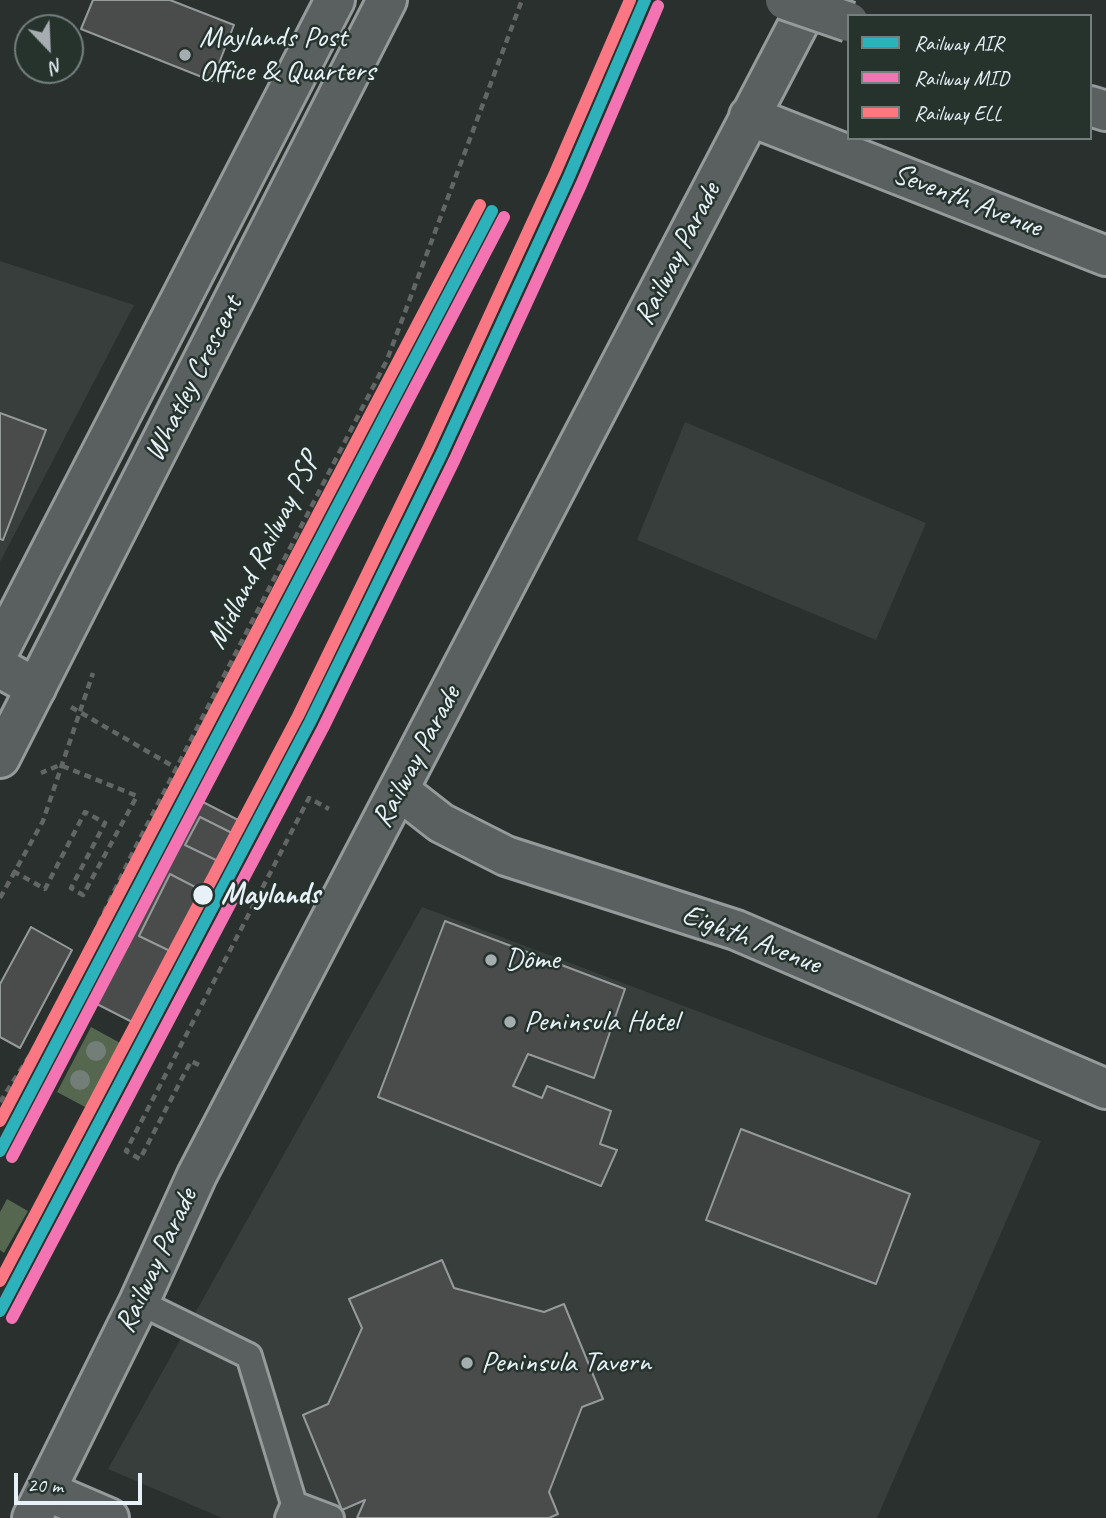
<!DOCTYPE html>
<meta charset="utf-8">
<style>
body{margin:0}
#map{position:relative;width:1106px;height:1518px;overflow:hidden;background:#29302d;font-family:Caveat,sans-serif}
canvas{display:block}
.legend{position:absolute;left:847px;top:14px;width:245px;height:126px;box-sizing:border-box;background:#26332d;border:2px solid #747f7e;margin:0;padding:9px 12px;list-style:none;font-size:21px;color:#e8f1f8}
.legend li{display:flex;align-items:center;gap:14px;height:35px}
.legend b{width:35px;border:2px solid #747f7e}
.north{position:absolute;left:14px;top:14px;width:70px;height:70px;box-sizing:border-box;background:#26332d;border:2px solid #747f7e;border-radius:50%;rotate:157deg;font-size:19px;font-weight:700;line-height:28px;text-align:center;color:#e8f1f8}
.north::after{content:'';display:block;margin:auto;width:24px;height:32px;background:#a5adb1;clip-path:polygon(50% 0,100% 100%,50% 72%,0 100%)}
.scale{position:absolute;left:14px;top:1473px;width:128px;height:32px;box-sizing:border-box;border:4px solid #e8f1f8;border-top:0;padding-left:9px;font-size:21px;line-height:24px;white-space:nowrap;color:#e8f1f8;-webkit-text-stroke:5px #26332d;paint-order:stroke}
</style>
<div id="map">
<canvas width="1106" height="1518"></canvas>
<ul class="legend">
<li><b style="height:9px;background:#2db1ba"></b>Railway AIR</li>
<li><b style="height:9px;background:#f473b3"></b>Railway MID</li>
<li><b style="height:9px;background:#fb7783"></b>Railway ELL</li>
</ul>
<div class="north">N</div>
<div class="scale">20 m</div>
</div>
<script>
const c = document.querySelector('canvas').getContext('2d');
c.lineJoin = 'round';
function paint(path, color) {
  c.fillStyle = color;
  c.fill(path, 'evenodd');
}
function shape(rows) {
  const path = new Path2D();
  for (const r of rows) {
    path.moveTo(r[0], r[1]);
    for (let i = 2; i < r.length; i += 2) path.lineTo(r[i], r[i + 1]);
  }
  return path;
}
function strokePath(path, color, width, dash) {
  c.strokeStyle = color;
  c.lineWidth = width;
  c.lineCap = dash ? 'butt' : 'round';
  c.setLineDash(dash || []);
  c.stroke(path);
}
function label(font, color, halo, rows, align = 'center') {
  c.font = font + ' Caveat,sans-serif';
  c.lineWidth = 5;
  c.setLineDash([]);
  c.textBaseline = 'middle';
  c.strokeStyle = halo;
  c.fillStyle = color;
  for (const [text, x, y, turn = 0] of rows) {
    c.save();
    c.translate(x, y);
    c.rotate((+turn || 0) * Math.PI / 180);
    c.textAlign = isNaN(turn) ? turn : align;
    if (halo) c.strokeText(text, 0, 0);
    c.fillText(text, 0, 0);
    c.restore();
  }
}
const built = shape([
 [0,261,134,305,0,562],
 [685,422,926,523,876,640,637,540],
 [422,907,1041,1141,877,1518,222,1518,108,1469]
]);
const green = shape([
 [91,1027,122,1044,87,1108,57,1092],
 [7,1199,28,1211,4,1253,0,1250,0,1212]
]);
const building = shape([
 [93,0,170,0,234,25,212,81,81,29,93,0],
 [0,413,46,430,3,540,0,539,0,413],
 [199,800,244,823,138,1025,93,1002,199,800],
 [200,817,232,833,218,861,185,845,200,817],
 [170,874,201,890,170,951,139,936,170,874],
 [200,817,232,833,218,861,185,845,200,817],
 [170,874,201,890,170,951,139,936,170,874],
 [445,921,625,989,594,1078,528,1054,513,1086,542,1098,547,1086,611,1111,600,1144,617,1150,601,1186,378,1097,445,921],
 [31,927,72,950,20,1048,0,1037,0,984,31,927],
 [741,1129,910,1194,876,1284,706,1220,741,1129],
 [442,1260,454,1288,544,1312,564,1304,603,1399,582,1407,549,1492,558,1514,549,1518,357,1518,365,1500,342,1510,303,1415,328,1404,362,1328,349,1299,442,1260]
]);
const path = shape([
 [71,707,176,768],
 [13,871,45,889,85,812,105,823,71,888,83,895,137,796,60,765,41,773],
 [0,898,43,821,93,673],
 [199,1065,191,1061,140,1159,126,1151,309,798,329,809],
 [0,1102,32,1052,86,950,132,854,387,360,522,0]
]);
const lane = shape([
 [139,1302,249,1356,294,1504,288,1518],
 [294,1504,331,1518]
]);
const street = shape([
 [400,791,441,823,506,856,736,930,1106,1089],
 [46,1491,109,1518]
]);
const secondary = shape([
 [1090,106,1106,111],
 [749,116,1106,256],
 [0,668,36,688],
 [32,1518,139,1302,197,1175,811,0]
]);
const primary = shape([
 [0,649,335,0],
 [0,758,387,0]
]);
const secondaryBridge = shape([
 [785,0,849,22]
]);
const rail1 = shape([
 [0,1151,492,211],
 [0,1311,310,722,441,455,568,179,645,0]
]);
const rail2 = shape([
 [12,1157,504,217],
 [12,1318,323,728,454,461,581,185,658,6]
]);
const rail3 = shape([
 [0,1121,480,205],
 [0,1281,298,716,428,449,555,173,630,0]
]);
const trees = [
 [96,1051],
 [80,1080]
];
const markers = [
 [185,55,7,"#a5adb1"],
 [203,895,11,"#e8f1f8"],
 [491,960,7,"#a5adb1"],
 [510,1022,7,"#a5adb1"],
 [467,1363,7,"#a5adb1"]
];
const poiNames = [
 ["Maylands Post",199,38],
 ["Office & Quarters",199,72],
 ["Dôme",505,960],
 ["Peninsula Hotel",524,1022],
 ["Peninsula Tavern",481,1363]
];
const streetNames = [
 ["Seventh Avenue",967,201,21],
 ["Railway Parade",678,254,-63],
 ["Whatley Crescent",194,379,-63],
 ["Midland Railway PSP",264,551,-63],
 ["Railway Parade",417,757,-62],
 ["Eighth Avenue",751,940,21],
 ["Railway Parade",157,1261,-65]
];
const stopNames = [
 ["Maylands",221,895]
];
paint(built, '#383e3b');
paint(green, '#55684f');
paint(building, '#4a4c4b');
strokePath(building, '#959a9a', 2);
strokePath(lane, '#959a9a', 30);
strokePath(street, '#959a9a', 44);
strokePath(secondary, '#959a9a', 44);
strokePath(primary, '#959a9a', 44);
strokePath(path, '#626665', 4.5, [7, 5]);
strokePath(lane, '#5a6060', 24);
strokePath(street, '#5a6060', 38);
strokePath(secondary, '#5a6060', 38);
strokePath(primary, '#5a6060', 38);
strokePath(secondaryBridge, '#959a9a', 44, []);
strokePath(secondaryBridge, '#5a6060', 38);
strokePath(rail1, '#2db1ba', 12);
strokePath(rail2, '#f473b3', 12);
strokePath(rail3, '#fb7783', 12);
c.fillStyle = '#737e78';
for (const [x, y] of trees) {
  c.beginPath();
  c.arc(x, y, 10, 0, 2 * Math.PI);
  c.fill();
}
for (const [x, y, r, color] of markers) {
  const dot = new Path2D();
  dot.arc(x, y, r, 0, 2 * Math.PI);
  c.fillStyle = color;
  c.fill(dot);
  strokePath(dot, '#26332d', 2.5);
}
label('30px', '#e8f1f8', '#26332d', poiNames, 'left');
label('30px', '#e8f1f8', '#26332d', streetNames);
label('bold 30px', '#e8f1f8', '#26332d', stopNames, 'left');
</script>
